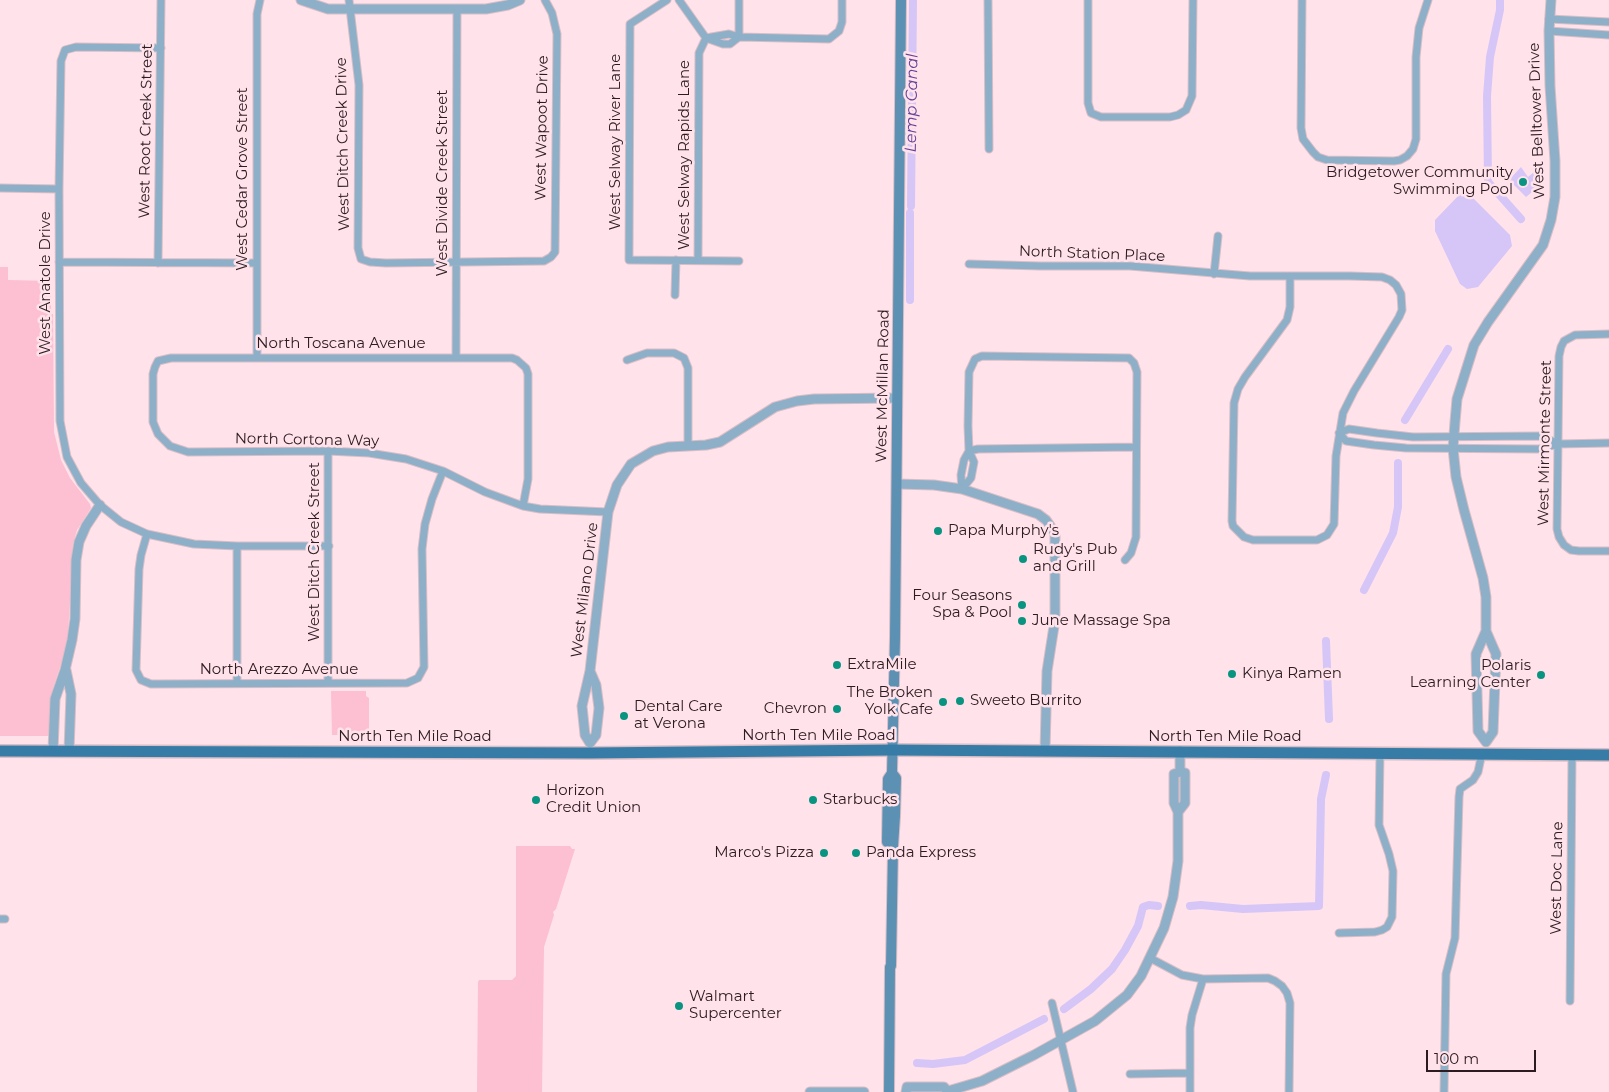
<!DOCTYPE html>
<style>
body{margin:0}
#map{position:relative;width:1609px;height:1092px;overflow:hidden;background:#ffe2ea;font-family:Montserrat,sans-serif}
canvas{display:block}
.scale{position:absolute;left:1426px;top:1050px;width:110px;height:22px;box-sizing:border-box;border:2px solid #2c1b21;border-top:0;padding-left:6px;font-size:15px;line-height:18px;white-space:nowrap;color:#2c1b21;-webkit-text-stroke:4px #ffe2ea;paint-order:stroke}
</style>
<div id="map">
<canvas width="1609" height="1092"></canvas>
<div class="scale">100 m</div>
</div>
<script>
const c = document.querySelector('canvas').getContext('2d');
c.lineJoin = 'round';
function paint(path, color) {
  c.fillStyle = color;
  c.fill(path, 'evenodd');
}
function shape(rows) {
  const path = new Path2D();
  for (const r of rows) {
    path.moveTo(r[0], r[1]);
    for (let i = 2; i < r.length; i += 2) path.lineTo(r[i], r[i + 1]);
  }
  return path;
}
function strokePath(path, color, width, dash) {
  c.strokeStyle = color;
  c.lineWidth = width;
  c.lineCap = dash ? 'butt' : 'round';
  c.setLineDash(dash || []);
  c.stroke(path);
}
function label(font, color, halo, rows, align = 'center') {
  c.font = font + ' Montserrat,sans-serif';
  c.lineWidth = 5;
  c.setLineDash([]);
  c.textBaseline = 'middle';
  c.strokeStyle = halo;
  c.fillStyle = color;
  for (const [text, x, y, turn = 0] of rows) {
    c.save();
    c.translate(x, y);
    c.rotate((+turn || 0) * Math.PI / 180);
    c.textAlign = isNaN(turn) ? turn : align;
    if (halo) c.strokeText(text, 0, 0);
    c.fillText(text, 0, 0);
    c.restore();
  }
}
const green = shape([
 [0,267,8,267,8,280,51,281,51,314,53,314,54,432,61,460,70,478,90,504,91,508,77,530,73,544,68,635,63,658,53,688,50,716,51,732,49,736,0,736],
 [331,691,366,691,366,696,369,698,369,735,332,735],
 [516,846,570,846,572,849,575,849,556,909,553,912,554,915,544,947,542,1092,477,1092,478,982,479,980,512,980,516,976]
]);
const water = shape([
 [1521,167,1528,177,1534,172,1540,177,1534,184,1537,188,1526,197,1509,180],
 [1469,194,1510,235,1512,246,1478,287,1467,289,1460,284,1435,231,1435,220,1459,195]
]);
const canal = shape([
 [1500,0,1500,10,1490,57,1487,96,1488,182,1521,219],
 [911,206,913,0],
 [910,300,910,213],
 [1405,420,1448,349],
 [1364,590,1393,533,1398,507,1398,463],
 [1326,641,1329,719],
 [1190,906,1201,905,1243,909,1319,906,1321,799,1326,775],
 [1064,1009,1091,989,1112,969,1125,950,1138,926,1143,907,1149,905,1158,906],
 [917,1063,933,1064,965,1060,1044,1019]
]);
const minor = shape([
 [349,0,359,85,358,248,361,259,370,262,386,263,544,261,551,257,555,252,557,34,552,13,545,0],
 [667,0,630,24,629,260,739,261],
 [679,0,706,38,699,53,698,260],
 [988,0,989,149],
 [1088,0,1088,103,1091,113,1101,117,1170,117,1178,115,1186,110,1192,96,1193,0],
 [1302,0,1301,128,1303,139,1313,152,1318,157,1327,160,1394,161,1400,160,1407,156,1413,149,1416,139,1416,57,1419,28,1428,0],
 [1549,19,1609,22],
 [1549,31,1609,35],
 [739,37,739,0],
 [706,38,729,34,739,37,829,39,839,31,842,22,842,0],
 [706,38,723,44,730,44,739,37],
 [161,48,76,47,65,50,61,61,59,189,60,421,67,457,81,483,100,505,121,522,147,534,194,544,237,546,329,546],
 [0,188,59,189],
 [59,262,257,263],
 [158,263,161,0],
 [969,264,1040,266,1130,266,1250,276,1350,276,1382,277,1390,280,1396,285,1401,294,1402,310,1399,317,1354,391,1343,413,1336,456,1334,524,1327,535,1317,540,1253,540,1244,537,1233,526,1232,521,1234,403,1238,389,1245,377,1287,320,1290,307,1290,276],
 [1214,274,1218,236],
 [675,295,676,260],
 [1609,334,1575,335,1564,341,1561,347,1559,356,1557,529,1559,537,1564,545,1571,550,1579,551,1609,551],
 [257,358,257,14,260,0],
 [456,358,457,9],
 [627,360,647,353,674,353,684,358,688,368,688,446],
 [1558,444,1541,436,1413,437,1377,433,1349,429,1339,433,1346,441,1374,445,1406,448,1539,449,1558,444,1609,443],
 [328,451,328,683],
 [969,451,964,460,961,475,962,489,971,478,974,462,969,451,968,426,969,372,975,359,982,356,1129,358,1134,363,1137,372,1136,537,1131,553,1125,560],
 [969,451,978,449,1136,447],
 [523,506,528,479,528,374,526,368,517,360,512,358,171,358,158,361,155,367,153,374,153,422,158,434,170,446,188,452,328,451,369,453,406,459,443,471,485,492,523,506,540,509,608,512],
 [147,534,141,555,139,569,136,670,141,680,151,684,407,683,418,678,424,667,422,549,425,524,432,499,443,471],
 [237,546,237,683],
 [0,919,5,919],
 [1339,933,1375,932,1382,930,1387,927,1392,917,1393,871,1389,854,1379,825,1380,753],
 [1150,958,1182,975,1203,979,1268,978,1275,981,1282,986,1287,993,1290,1003,1289,1092],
 [1570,1001,1572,755],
 [1052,1003,1073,1092],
 [1130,1074,1190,1073],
 [1190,1092,1190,1028,1192,1015,1203,979],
 [1444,1092,1446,974,1455,938,1459,797,1460,789,1473,780,1478,772,1482,753]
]);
const tertiary = shape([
 [301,0,328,9,486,9,508,5,520,0],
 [897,484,934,485,962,489,1038,514,1046,520,1055,533,1055,620,1047,671,1045,751],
 [1486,631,1476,654,1478,731,1486,742,1493,732,1496,654,1486,631,1486,597,1483,578,1464,510,1456,477,1453,448,1455,422,1457,399,1474,345,1488,322,1543,245,1551,220,1555,197,1555,161,1550,86,1549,31,1551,0],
 [66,670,71,694,69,751],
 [590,671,596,685,599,708,596,735,590,743,585,735,582,706,590,671,608,512,617,485,631,464,653,451,668,447,706,445,720,442,775,407,797,401,814,399,897,398],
 [53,751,55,699,65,670,72,640,75,619,76,560,79,542,86,526,100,505],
 [1180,772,1185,773,1185,803,1178,812,1174,803,1174,774,1180,772],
 [1180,772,1180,751],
 [948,1091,982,1081,1034,1055,1095,1021,1127,995,1141,976,1164,928,1173,897,1178,861,1178,812],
 [810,1092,864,1092],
 [906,1092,907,1087,944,1087,948,1092]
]);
const secondary = shape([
 [887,842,888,779,892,773],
 [889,1092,890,967,891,966,893,847,895,816,896,778,892,773,895,638,901,0]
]);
const primary = shape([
 [0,751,590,753,893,750,1609,755]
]);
const markers = [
 [1523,182,5,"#089480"],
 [938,531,5,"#089480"],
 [1023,559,5,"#089480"],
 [1022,605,5,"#089480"],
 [1022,621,5,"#089480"],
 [837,665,5,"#089480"],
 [1232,674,5,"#089480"],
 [1541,675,5,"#089480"],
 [960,701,5,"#089480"],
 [943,702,5,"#089480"],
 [837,709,5,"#089480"],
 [624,716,5,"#089480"],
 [536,800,5,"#089480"],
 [813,800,5,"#089480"],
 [824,853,5,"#089480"],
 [856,853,5,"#089480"],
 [679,1006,5,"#089480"]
];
const streetNames = [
 ["West Belltower Drive",1537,121,-92],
 ["West Wapoot Drive",542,128,-89],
 ["West Root Creek Street",146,131,-89],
 ["West Selway River Lane",616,142,-90],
 ["West Ditch Creek Drive",343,144,-91],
 ["West Selway Rapids Lane",685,155,-90],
 ["West Cedar Grove Street",243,179,-90],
 ["West Divide Creek Street",443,183,-90],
 ["North Station Place",1092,254,2],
 ["West Anatole Drive",46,283,-90],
 ["North Toscana Avenue",341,344],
 ["West McMillan Road",883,386,-89],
 ["North Cortona Way",307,440,1],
 ["West Mirmonte Street",1545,443,-89],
 ["West Ditch Creek Street",315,552,-90],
 ["West Milano Drive",585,590,-83],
 ["North Arezzo Avenue",279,670],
 ["North Ten Mile Road",819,736],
 ["North Ten Mile Road",415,737],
 ["North Ten Mile Road",1225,737],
 ["West Doc Lane",1557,878,-89]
];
const poiNames = [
 ["Bridgetower Community",1513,173,"right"],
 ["Swimming Pool",1513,190,"right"],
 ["Papa Murphy's",948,531],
 ["Rudy's Pub",1033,550],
 ["and Grill",1033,567],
 ["Four Seasons",1012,596,"right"],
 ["Spa & Pool",1012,613,"right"],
 ["June Massage Spa",1032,621],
 ["ExtraMile",847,665],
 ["Polaris",1531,666,"right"],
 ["Learning Center",1531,683,"right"],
 ["Kinya Ramen",1242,674],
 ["The Broken",933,693,"right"],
 ["Yolk Cafe",933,710,"right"],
 ["Sweeto Burrito",970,701],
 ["Dental Care",634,707],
 ["at Verona",634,724],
 ["Chevron",827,709,"right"],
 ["Horizon",546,791],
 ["Credit Union",546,808],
 ["Starbucks",823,800],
 ["Marco's Pizza",814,853,"right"],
 ["Panda Express",866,853],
 ["Walmart",689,997],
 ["Supercenter",689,1014]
];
const waterNames = [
 ["Lemp Canal",912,103,-89]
];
paint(green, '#fdbfd2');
paint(water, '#d5c6f7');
strokePath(canal, '#d5c6f7', 8);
strokePath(minor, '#d9bec6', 9);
strokePath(tertiary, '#d9bec6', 11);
strokePath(secondary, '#d9bec6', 12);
strokePath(primary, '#d9bec6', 14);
strokePath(minor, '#8dafc7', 7);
strokePath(tertiary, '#8dafc7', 9);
strokePath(secondary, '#5d91b4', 10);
strokePath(primary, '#367ca6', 11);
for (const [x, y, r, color] of markers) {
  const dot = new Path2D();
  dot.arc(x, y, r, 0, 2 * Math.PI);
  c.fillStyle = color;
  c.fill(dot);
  strokePath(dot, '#ffe2ea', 2);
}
label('15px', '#2c1b21', '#ffe2ea', streetNames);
label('15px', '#2c1b21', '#ffe2ea', poiNames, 'left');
label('italic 16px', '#63409a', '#ffe2ea', waterNames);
</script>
